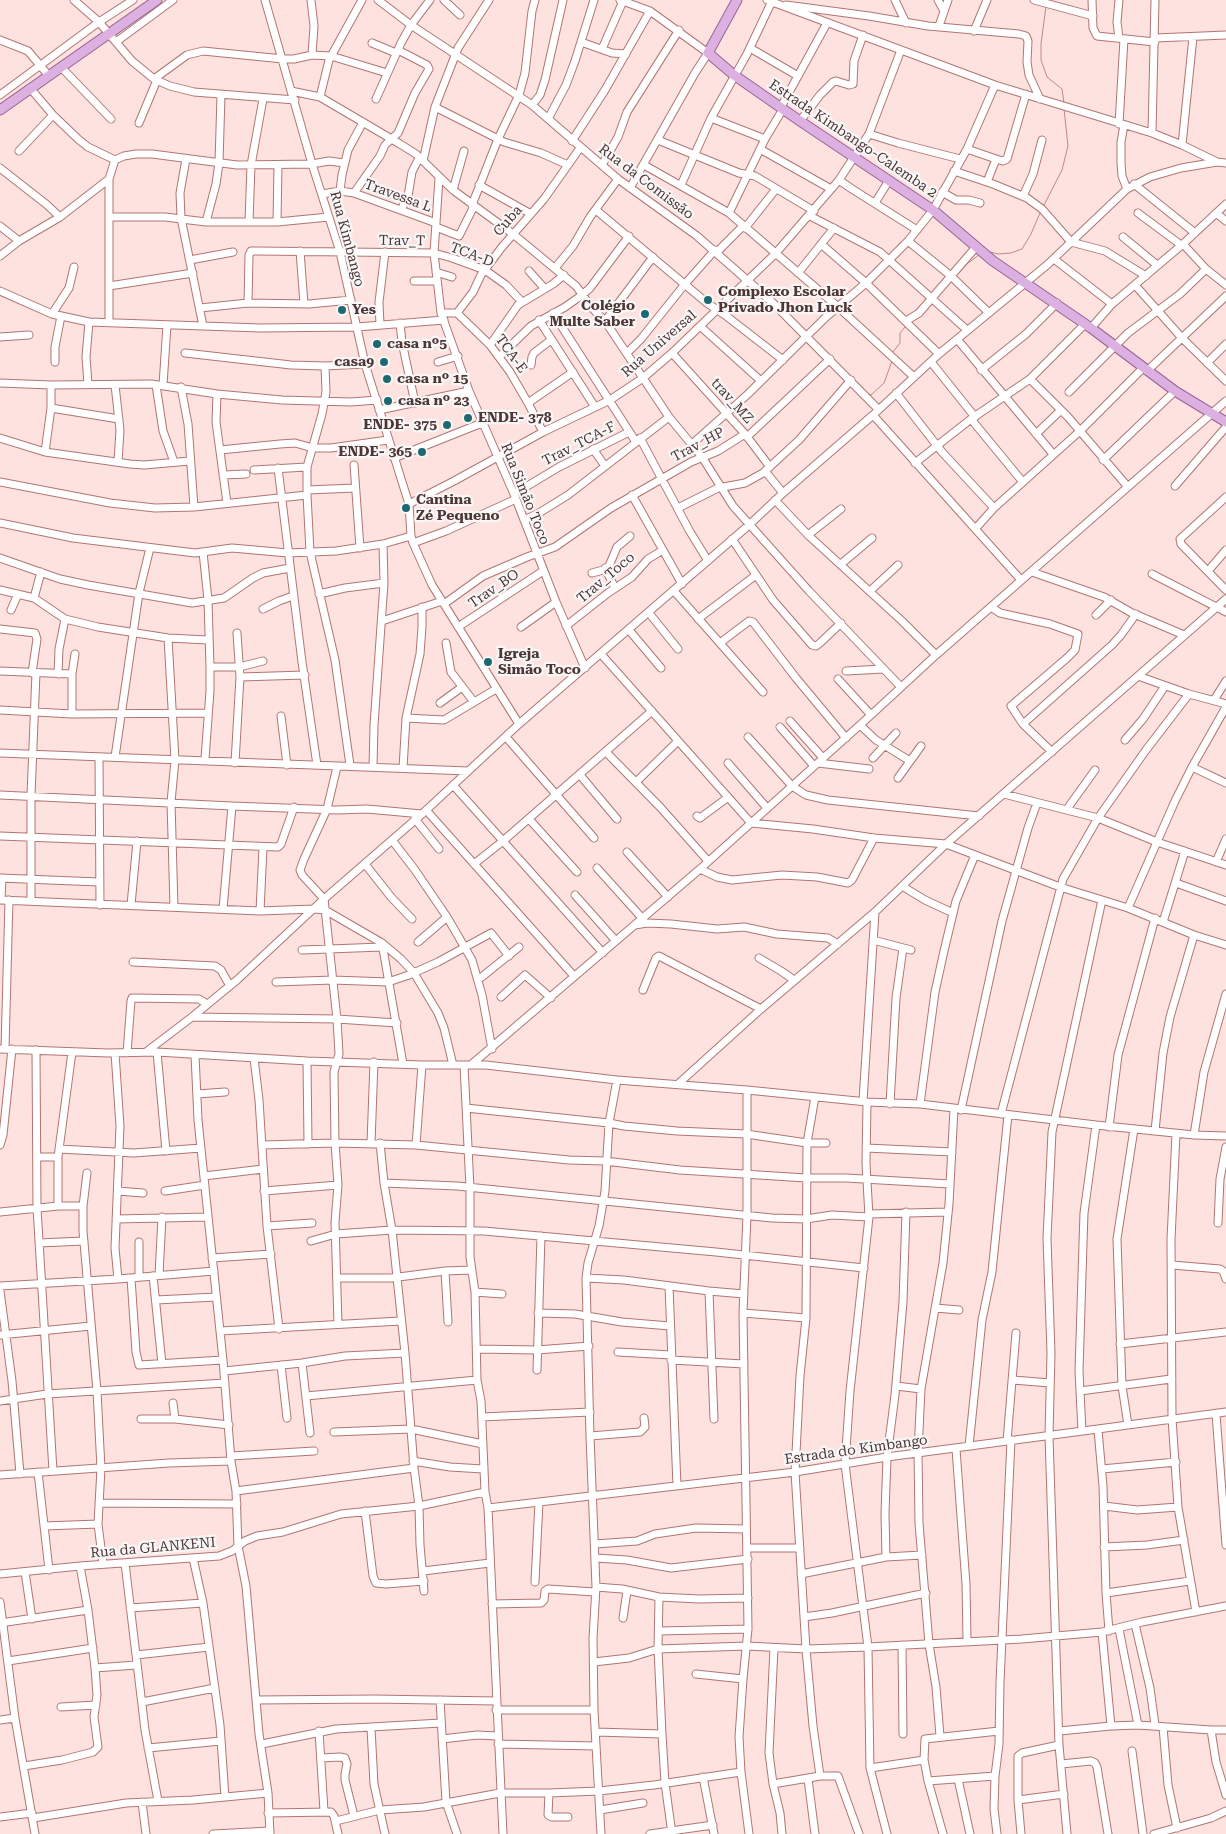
<!DOCTYPE html>
<meta charset="utf-8">
<style>
body{margin:0}
canvas{display:block;background:#fee2e0}
</style>
<canvas width="1226" height="1834"></canvas>
<script>
const c = document.querySelector('canvas').getContext('2d');
c.lineJoin = 'round';
function shape(rows) {
  const path = new Path2D();
  for (const r of rows) {
    path.moveTo(r[0], r[1]);
    for (let i = 2; i < r.length; i += 2) path.lineTo(r[i], r[i + 1]);
  }
  return path;
}
function strokePath(path, color, width, dash) {
  c.strokeStyle = color;
  c.lineWidth = width;
  c.lineCap = dash ? 'butt' : 'round';
  c.setLineDash(dash || []);
  c.stroke(path);
}
function label(font, color, halo, rows, align = 'center') {
  c.font = font + ' "Roboto Serif",serif';
  c.lineWidth = 4.5;
  c.setLineDash([]);
  c.textBaseline = 'middle';
  c.strokeStyle = halo;
  c.fillStyle = color;
  for (const [text, x, y, turn = 0] of rows) {
    c.save();
    c.translate(x, y);
    c.rotate((+turn || 0) * Math.PI / 180);
    c.textAlign = isNaN(turn) ? turn : align;
    if (halo) c.strokeText(text, 0, 0);
    c.fillText(text, 0, 0);
    c.restore();
  }
}
const stream = shape([
 [1046,6,1041,44,1041,60,1047,77,1062,89,1064,103],
 [1043,207,1062,170,1068,146,1064,109],
 [990,252,998,254,1011,253,1022,249,1031,234,1040,213],
 [956,276,968,263,979,255],
 [911,322,918,318,926,311],
 [893,352,900,343,900,333,906,326],
 [857,382,868,394,871,395,884,383,892,361],
 [801,443,810,433],
 [770,472,798,445],
 [755,481,765,476],
 [727,490,743,487]
]);
const minor = shape([
 [74,0,99,22,132,61,154,79,170,86,194,92,295,100],
 [265,0,312,164,340,252,365,364,409,504,411,536,413,543,432,585,519,724],
 [311,0,314,26,312,55],
 [378,0,411,25,532,105,618,179,697,236,773,303,878,409],
 [444,0,460,15],
 [620,0,650,11,708,53,695,73,630,188],
 [767,0,995,85,1152,133,1182,145,1217,162],
 [895,0,906,23],
 [938,0,944,11],
 [1034,0,1093,16],
 [1092,0,1093,28,1097,36,1155,42],
 [786,5,869,16,928,26,1019,34,1026,36,1028,41,1027,62,1029,75,1040,99],
 [939,26,948,0],
 [974,31,987,0],
 [1119,38,1117,22,1119,0],
 [1155,38,1226,35],
 [0,40,28,51,49,76],
 [116,42,173,0],
 [581,42,612,53,626,54],
 [372,43,396,53],
 [750,48,798,76],
 [602,49,623,1],
 [61,67,111,119],
 [154,79,187,55,203,51,283,59,294,59,312,55,331,56,387,73],
 [30,88,53,115,78,139,88,147,115,160],
 [291,91,320,97,400,144,416,154,453,190,513,234,576,286,592,308,605,321,669,417,702,457,733,506,809,591,901,687],
 [0,95,99,22,133,0],
 [320,97,329,60,362,0],
 [376,99,401,43,411,25,430,0],
 [532,105,540,95,545,80,563,0],
 [435,107,504,142,541,153,568,165],
 [781,107,827,23],
 [711,118,765,139],
 [548,119,566,85,575,61,594,0],
 [800,121,820,95,833,82,836,81,849,85,853,84,854,61,863,35],
 [139,123,157,80],
 [1119,124,1124,39],
 [1124,125,1121,142,1121,163,1122,176,1127,189],
 [1152,133,1155,0],
 [869,134,898,143,960,159],
 [658,140,739,173,755,176,814,211],
 [572,141,605,90,650,11],
 [1182,145,1193,37],
 [760,149,831,189],
 [967,149,996,159,1003,161,1007,159,1026,94],
 [19,151,53,115],
 [186,159,180,193,181,218,203,326],
 [423,161,435,107,458,48,489,0],
 [602,165,618,137,627,112,679,30],
 [644,165,729,213,838,307,914,377],
 [0,168,46,204,60,217],
 [954,171,993,184,1027,198,1042,209,1071,242,1105,251,1146,276],
 [439,178,434,253,441,313,469,391,514,494,556,602,585,668],
 [839,180,852,189,917,230],
 [987,182,996,159],
 [1134,184,1195,233],
 [479,185,531,214],
 [681,185,711,118,747,54,772,1],
 [453,190,464,151],
 [340,191,342,175,348,150,363,122],
 [942,192,956,200,969,200,980,203],
 [354,193,380,156,385,145,398,133,415,93,429,69,427,65,398,50],
 [322,194,340,191,354,193,436,223],
 [1023,196,1033,174,1042,140],
 [875,203,888,182],
 [472,205,498,139,519,95,525,73,532,11,535,0],
 [401,210,408,196,412,172,419,158],
 [596,210,707,303,725,315,783,360],
 [729,213,765,139,783,109],
 [1138,213,1181,245],
 [1216,213,1226,221],
 [810,216,880,252,967,330],
 [110,217,165,217,206,222,277,222,329,217],
 [206,222,216,184,219,163,221,95],
 [249,222,251,165,263,99],
 [277,222,278,165],
 [0,226,19,241,60,217,109,179],
 [436,227,459,236,474,206],
 [745,228,776,189],
 [1123,237,1157,265],
 [908,241,951,276,989,313],
 [821,244,866,283,939,354],
 [1183,244,1206,269,1226,285],
 [300,251,304,304],
 [717,252,743,226],
 [0,256,19,241],
 [1054,259,1112,304],
 [190,260,233,252],
 [555,268,573,246,590,217,618,179],
 [529,271,545,289],
 [436,272,452,277],
 [798,273,834,228],
 [414,281,437,281],
 [1135,285,1182,338,1226,381],
 [109,286,193,273],
 [0,291,52,314,89,322,260,328,357,327,444,320],
 [248,303,249,255,251,251,258,251,434,253,452,258,485,270,506,285,522,302],
 [200,308,248,303,309,304,351,300],
 [441,313,457,313,490,345,510,372,528,403,543,432],
 [457,313,473,292,481,275,502,247,544,199,580,148],
 [553,313,636,442],
 [52,314,69,288,74,267],
 [539,320,595,407],
 [605,321,653,257],
 [906,321,919,313,976,247],
 [109,322,109,179,115,160,124,156,136,154,152,154,237,165,312,164,329,161,344,163],
 [400,323,402,342,415,403],
 [380,325,379,302,385,252],
 [700,326,761,381],
 [1091,328,1112,304,1183,244,1226,204],
 [0,337,29,335],
 [957,339,1053,454],
 [490,345,518,305,553,284,564,275],
 [185,353,291,365,325,366,365,364],
 [627,353,641,339,685,284,715,250],
 [672,353,745,434,770,467],
 [499,357,531,326,565,307,582,295,590,288,629,236],
 [55,362,55,347,61,316],
 [438,362,458,356],
 [931,362,975,417],
 [1207,363,1226,344],
 [531,365,532,357,534,353,551,340],
 [325,366,326,392,322,414,307,467,307,495,310,552,335,660,350,765],
 [981,370,1026,334,1057,303],
 [1147,371,1226,296],
 [1030,379,1068,417,1128,487],
 [0,383,51,385,151,384,217,394,282,400,351,402,377,400],
 [88,384,86,357,89,322],
 [115,385,120,430,118,462],
 [156,385,163,431,174,462],
 [163,385,167,325],
 [181,387,188,424,194,507],
 [1069,392,1128,333,1180,294,1206,269],
 [896,393,942,452,994,508],
 [217,394,216,422,227,503],
 [528,403,573,372],
 [51,408,119,419],
 [379,410,469,391],
 [873,415,1021,580],
 [971,419,1022,481],
 [1036,434,1061,410],
 [747,437,830,359],
 [0,438,45,452,130,464,144,465,190,461],
 [640,438,689,530,708,561],
 [692,444,748,394,826,317,866,283,908,241,933,210,967,149,995,85],
 [593,449,605,466],
 [220,450,280,444,295,443,313,448,331,448,388,440],
 [45,452,51,408,51,385],
 [394,458,482,423],
 [1103,460,1175,391],
 [915,463,971,419,1030,379,1085,324],
 [354,465,360,548],
 [278,468,302,662,317,765],
 [254,470,307,467],
 [765,471,783,493],
 [223,475,246,474],
 [0,482,110,503,155,508,194,507,307,495],
 [1175,486,1226,427],
 [307,490,355,488],
 [514,494,559,467,629,432],
 [632,495,682,584],
 [1226,497,1180,539,1181,544,1226,590],
 [775,500,808,535,902,621,936,655],
 [409,504,454,481,543,432,610,400,643,378,672,353,775,254,839,180,869,134,901,50],
 [678,508,718,488,745,483,763,473,799,440,851,380],
 [524,520,539,513,568,495,669,417],
 [0,523,73,538,195,553,232,548,288,553,336,551,383,544,411,536],
 [976,528,994,508,1080,431,1143,368],
 [808,535,841,509],
 [732,539,773,600,812,645,816,646,820,643,841,623],
 [413,543,446,531,516,499],
 [203,552,208,600,210,667,210,691,205,759],
 [0,558,60,579,88,585,192,603,224,598,253,578,263,573,290,568],
 [841,564,872,538],
 [605,568,615,588],
 [1208,571,1226,550],
 [1032,572,1104,597,1132,613,1184,635],
 [592,573,603,570,609,566,617,547,630,536],
 [1152,574,1226,612],
 [0,590,34,598,65,619,98,627,168,638,208,640],
 [674,591,763,692],
 [870,591,898,565],
 [319,594,345,588,384,583],
 [34,598,41,572],
 [444,604,483,576,527,557,555,547,611,508,691,462,718,451,745,434],
 [991,607,1000,613,1050,624,1078,634,1075,650,1067,658,1011,706,1023,724,1052,752],
 [263,609,279,601,293,596],
 [11,610,18,594],
 [649,613,678,649],
 [1096,615,1111,600],
 [698,619,756,575],
 [382,621,442,601],
 [566,626,608,593,632,577,648,559,663,550],
 [458,627,543,571],
 [521,627,556,602],
 [0,629,35,633,37,639,32,673],
 [629,630,661,668],
 [168,638,175,760,171,802,174,907],
 [446,643,451,672,474,702],
 [720,643,749,621,753,622,796,678,846,738],
 [601,654,751,823,813,829,874,838,946,844,1060,887,1128,908,1194,935,1226,945],
 [210,667,239,667,263,661],
 [0,671,72,674],
 [846,671,883,669],
 [58,674,59,649,65,619],
 [1138,676,1189,694,1226,704],
 [240,677,305,675],
 [838,679,871,715],
 [1214,700,1226,681],
 [440,703,462,687],
 [0,710,72,714,207,713],
 [72,714,72,674,75,654],
 [281,716,287,765],
 [406,718,444,720,496,689],
 [790,721,823,758],
 [1023,724,1112,645,1121,635,1136,614],
 [860,725,876,740,910,761],
 [780,727,814,766],
 [506,737,594,838],
 [748,737,792,786,806,795,828,800,979,816],
 [1125,740,1143,719,1165,686],
 [606,752,661,808,708,861],
 [0,753,468,771],
 [99,757,100,905],
 [115,757,139,593,150,548],
 [873,758,896,733],
 [235,763,240,677,237,633],
 [728,763,767,808],
 [818,763,869,769],
 [337,767,327,809,304,859,300,870,302,875,324,899,337,1019,339,1054,334,1072,335,1143,338,1185,335,1222,338,1324],
 [373,767,374,725,384,583,383,544],
 [1192,767,1226,783],
 [403,768,406,718,420,654,422,627,422,607],
 [580,775,617,819],
 [898,778,921,746],
 [636,782,678,741],
 [453,785,603,953],
 [1004,794,1098,818,1157,842,1226,865],
 [0,795,232,806,337,810,367,809,422,814],
 [1067,809,1095,770],
 [426,810,574,976],
 [697,816,700,818,727,798],
 [415,819,439,849],
 [529,819,577,872],
 [0,836,278,847,281,844,294,807],
 [392,840,415,870,447,917,472,960,482,995,492,1049],
 [627,852,668,897],
 [1216,862,1226,839],
 [365,864,391,897,412,919],
 [474,864,503,841,652,711],
 [597,868,642,918],
 [700,869,717,877,732,880,782,875,817,877,848,883,852,880,874,838],
 [0,878,99,882],
 [1176,883,1226,901],
 [902,886,925,900,953,913],
 [575,895,616,941],
 [0,900,260,911,314,909,325,910,382,943,401,959,414,973,438,1013,444,1028,453,1065],
 [1,900,2,878],
 [31,901,31,795,36,673],
 [131,905,137,841],
 [1128,908,1175,801,1192,767,1226,707],
 [223,909,232,806],
 [260,911,263,848],
 [1163,922,1185,851],
 [635,925,647,923,671,924,717,929,744,927,777,934,828,938,838,944],
 [873,940,911,950],
 [418,942,447,917],
 [382,943,403,1064],
 [302,950,382,947],
 [759,958,781,971,794,980],
 [133,962,215,966,221,970,230,986],
 [478,980,519,947],
 [276,982,333,980,388,982,409,975,438,962,491,933,509,956],
 [643,990,656,958,659,956,761,1009],
 [501,997,525,975,551,998],
 [192,1017,337,1019,397,1023],
 [0,1049,108,1053,157,1052,307,1061,422,1065,486,1065,617,1080,747,1090,867,1102,920,1104,1096,1125,1194,1135,1226,1136],
 [5,1049,9,900],
 [36,1050,37,1208,53,1471],
 [146,1052,192,1017,237,980,324,899,422,814,519,724,749,525,783,493,873,415,939,354,1047,265,1127,189,1150,177,1181,168,1217,162,1226,163],
 [157,1052,166,1151],
 [115,1053,120,1126,115,1248,118,1279],
 [127,1053,131,1001,132,998,199,999,207,1004],
 [195,1055,198,1120,223,1360,231,1461,236,1491,238,1546,246,1586,259,1734,268,1793,270,1834],
 [254,1058,259,1100,267,1226,279,1329],
 [307,1061,308,1144],
 [472,1064,700,869,871,715,936,655,1226,401],
 [464,1065,470,1188,470,1257,475,1292,477,1380,481,1401,485,1492],
 [678,1084,761,1009,875,912,946,844,1226,599],
 [747,1090,747,1215,743,1313,748,1629,743,1679,739,1737,741,1772,749,1834],
 [197,1094,225,1092],
 [815,1097,807,1143,806,1318,800,1376,795,1472,806,1649,813,1726,820,1776],
 [863,1101,875,912],
 [867,1102,866,1163,869,1217,850,1391,845,1464,868,1647,870,1768,887,1834],
 [890,1104,896,998,903,948],
 [920,1104,935,992,944,951,956,901,975,855],
 [466,1108,609,1123,624,1126,677,1131,746,1134,807,1143,826,1143],
 [961,1110,1002,921,1028,828,1037,803],
 [1001,1114,1063,879,1098,818,1146,750,1189,694],
 [1109,1127,1118,1055,1155,918],
 [1155,1131,1163,1053,1170,1017,1194,935],
 [1176,1134,1171,1239,1172,1418,1178,1507,1196,1612],
 [1194,1135,1204,1072,1226,994],
 [371,1143,374,1062],
 [380,1143,384,1183,392,1230,405,1353,414,1468,419,1506,420,1545,424,1591],
 [0,1145,3,1135,12,1049],
 [262,1145,335,1143,416,1145,569,1160,605,1161,680,1170,806,1178,846,1178,950,1184],
 [416,1145,422,1065],
 [866,1148,952,1152],
 [59,1149,134,1153,201,1148],
 [37,1157,58,1157],
 [87,1173,83,1206,83,1231,97,1391,101,1468,98,1524,103,1564],
 [204,1176,263,1169],
 [384,1183,457,1186,772,1218,806,1219,832,1215,869,1217],
 [118,1191,143,1193],
 [165,1191,205,1185],
 [264,1191,338,1185],
 [58,1206,58,1157,72,1052],
 [0,1212,58,1206,83,1206],
 [869,1214,948,1212],
 [116,1219,208,1217],
 [1218,1223,1220,1179,1226,1147],
 [267,1226,312,1223],
 [311,1241,336,1234,392,1230,484,1231,716,1252,864,1268],
 [39,1243,84,1241],
 [212,1258,271,1254],
 [1172,1265,1220,1269,1223,1271,1226,1279],
 [445,1271,448,1322],
 [159,1275,162,1217],
 [153,1276,162,1364],
 [139,1277,139,1242],
 [131,1278,136,1352,139,1365,223,1360],
 [337,1278,391,1278,445,1271,471,1270],
 [586,1278,624,1280,709,1291,744,1294],
 [0,1286,118,1279,214,1271],
 [669,1286,677,1486],
 [0,1291,12,1381,20,1474],
 [709,1291,714,1419],
 [475,1292,502,1294],
 [156,1300,216,1297],
 [935,1308,959,1310],
 [538,1313,575,1314,622,1322,670,1326],
 [743,1313,806,1318],
 [220,1331,401,1321],
 [0,1335,91,1326],
 [1120,1344,1226,1332],
 [477,1349,537,1350,589,1346],
 [618,1352,671,1355],
 [671,1360,744,1364],
 [302,1363,310,1433],
 [281,1365,287,1418],
 [537,1370,541,1236],
 [224,1371,302,1363,345,1356,405,1353],
 [1013,1380,1050,1383],
 [896,1386,921,1389],
 [1080,1391,1171,1379],
 [306,1396,477,1380],
 [0,1401,47,1394,225,1383],
 [173,1403,175,1419],
 [1216,1414,1226,1545],
 [482,1417,590,1412],
 [141,1419,175,1419,229,1425],
 [1128,1425,1122,1386,1117,1239,1134,1129],
 [1098,1430,1103,1486,1106,1593,1109,1631],
 [1082,1431,1079,1371,1083,1243,1084,1213,1096,1125],
 [334,1432,411,1429,483,1444],
 [590,1436,640,1432,645,1427,644,1418],
 [1007,1441,1016,1333],
 [969,1446,982,1320,992,1272,1008,1115],
 [956,1449,966,1584,967,1641],
 [231,1456,314,1451],
 [413,1461,450,1467,483,1469],
 [1102,1469,1176,1462],
 [38,1472,49,1570],
 [0,1475,169,1463,231,1461],
 [236,1491,414,1468],
 [100,1503,237,1504],
 [1104,1506,1137,1510,1178,1507],
 [488,1508,795,1472,887,1457,1226,1412],
 [365,1511,373,1576,376,1583,386,1584,424,1581],
 [44,1526,98,1524],
 [595,1544,637,1541,655,1534,696,1528,746,1529],
 [1104,1547,1147,1545,1184,1540],
 [747,1548,800,1548],
 [886,1557,885,1514,887,1457,895,1395,903,1302,906,1212],
 [193,1558,203,1603,220,1725,225,1797],
 [595,1558,627,1560,671,1568,748,1559],
 [125,1563,145,1730,158,1801],
 [423,1571,490,1563],
 [25,1572,32,1619],
 [0,1574,80,1566,219,1556,232,1551,245,1541,257,1536,283,1532,341,1514,419,1506,485,1492,488,1508,503,1834],
 [801,1574,886,1557,922,1555],
 [535,1582,539,1502],
 [596,1587,622,1589,659,1597,699,1599,748,1598],
 [1106,1593,1190,1581],
 [659,1597,658,1649,662,1734,665,1783,672,1834],
 [0,1602,15,1718,35,1834],
 [492,1604,541,1603,544,1600,545,1591,548,1589,595,1592],
 [130,1608,203,1603],
 [804,1617,832,1613,926,1593],
 [623,1618,627,1591],
 [0,1623,88,1610],
 [1135,1624,1150,1688,1155,1725],
 [1119,1629,1138,1725],
 [659,1631,748,1629],
 [1102,1632,1111,1726],
 [902,1645,903,1734],
 [774,1648,769,1753,773,1784,780,1813,782,1834],
 [136,1655,209,1647],
 [8,1661,93,1648],
 [594,1662,629,1658,658,1649,747,1646,806,1649,868,1647,1022,1639,1102,1632,1142,1622,1226,1606],
 [95,1668,136,1665],
 [696,1674,743,1679],
 [257,1700,374,1699,496,1701],
 [440,1700,446,1802,457,1834],
 [142,1702,215,1688],
 [61,1707,96,1705],
 [496,1710,594,1710],
 [0,1720,15,1718],
 [1163,1727,1168,1785,1177,1828],
 [371,1728,374,1784,385,1834],
 [1211,1730,1216,1762,1226,1795],
 [319,1731,324,1811],
 [1059,1731,1111,1726,1138,1725,1211,1730,1226,1730],
 [596,1732,662,1734],
 [940,1736,936,1687,929,1644,919,1523,918,1453,921,1389,943,1263,949,1204,954,1109],
 [442,1739,477,1735,497,1736],
 [262,1744,336,1729,441,1723],
 [498,1744,596,1746],
 [148,1748,221,1741],
 [1132,1751,1143,1834],
 [321,1758,340,1757,345,1758,347,1764,345,1774,345,1780,354,1816],
 [1061,1764,1091,1761,1095,1763,1097,1767,1108,1834],
 [24,1766,62,1760,93,1752,98,1747,94,1717,97,1695,95,1668,88,1610,80,1566],
 [870,1768,924,1760],
 [703,1777,714,1834],
 [808,1779,815,1834],
 [958,1779,970,1834],
 [928,1781,924,1760,925,1739,999,1731],
 [773,1784,820,1776,838,1776,859,1834],
 [549,1793,548,1815,552,1817,568,1817],
 [1018,1800,1064,1794],
 [142,1802,146,1834],
 [600,1810,643,1803],
 [268,1813,331,1812,334,1816,338,1834],
 [0,1817,32,1813],
 [33,1818,126,1803,193,1800,268,1793],
 [336,1821,380,1810,424,1807,500,1793,549,1793,599,1791,654,1785,741,1772],
 [213,1834,270,1831],
 [601,1834,594,1710,593,1638,596,1587,590,1436,586,1278,588,1263,599,1226,605,1191,609,1123,617,1080],
 [650,1834,713,1825],
 [943,1834,928,1781,995,1776],
 [997,1834,994,1809,995,1776,999,1744,1000,1682,1011,1440],
 [1021,1834,1018,1800,1018,1756,1022,1753,1059,1745],
 [1067,1834,1059,1745,1049,1436,1051,1353,1047,1238,1052,1132,1102,900],
 [1154,1834,1211,1818,1226,1811]
]);
const major = shape([
 [737,0,708,53,734,75,800,121,933,210,993,261,1091,328,1175,391,1226,422],
 [0,110,157,0]
]);
const markers = [
 [708,300,5,"#1d696f"],
 [342,310,5,"#1d696f"],
 [645,314,5,"#1d696f"],
 [377,344,5,"#1d696f"],
 [384,362,5,"#1d696f"],
 [387,379,5,"#1d696f"],
 [388,401,5,"#1d696f"],
 [468,418,5,"#1d696f"],
 [447,425,5,"#1d696f"],
 [422,452,5,"#1d696f"],
 [406,508,5,"#1d696f"],
 [488,662,5,"#1d696f"]
];
const streetNames = [
 ["Estrada Kimbango-Calemba 2",853,139,34],
 ["Rua da Comissão",646,182,37],
 ["Travessa L",398,196,20],
 ["Cuba",508,221,-49],
 ["Rua Kimbango",347,239,75],
 ["Trav_T",402,241,1],
 ["TCA-D",472,255,21],
 ["Rua Universal",659,344,-41],
 ["TCA-E",511,354,54],
 ["trav_MZ",732,401,48],
 ["Trav_TCA-F",579,444,-27],
 ["Trav_HP",698,445,-28],
 ["Rua Simão Toco",525,494,68],
 ["Trav_Toco",606,578,-40],
 ["Trav_BO",494,589,-34],
 ["Estrada do Kimbango",856,1450,-8],
 ["Rua da GLANKENI",153,1548,-5]
];
const poiNames = [
 ["Complexo Escolar",718,292],
 ["Privado Jhon Luck",718,308],
 ["Colégio",635,306,"right"],
 ["Multe Saber",635,322,"right"],
 ["Yes",352,310],
 ["casa nº5",387,344],
 ["casa9",374,362,"right"],
 ["casa nº 15",397,379],
 ["casa nº 23",398,401],
 ["ENDE- 378",478,418],
 ["ENDE- 375",437,425,"right"],
 ["ENDE- 365",412,452,"right"],
 ["Cantina",416,500],
 ["Zé Pequeno",416,516],
 ["Igreja",498,654],
 ["Simão Toco",498,670]
];
strokePath(stream, '#c28683', 1);
strokePath(minor, '#b17572', 9);
strokePath(major, '#9b6297', 11);
strokePath(minor, '#fff', 7);
strokePath(major, '#dcb0e1', 9);
for (const [x, y, r, color] of markers) {
  const dot = new Path2D();
  dot.arc(x, y, r, 0, 2 * Math.PI);
  c.fillStyle = color;
  c.fill(dot);
  strokePath(dot, '#f7f7f7', 2);
}
label('14px', '#4f3534', '#f7f7f7', streetNames);
label('bold 14px', '#4f3534', '#f7f7f7', poiNames, 'left');
</script>
